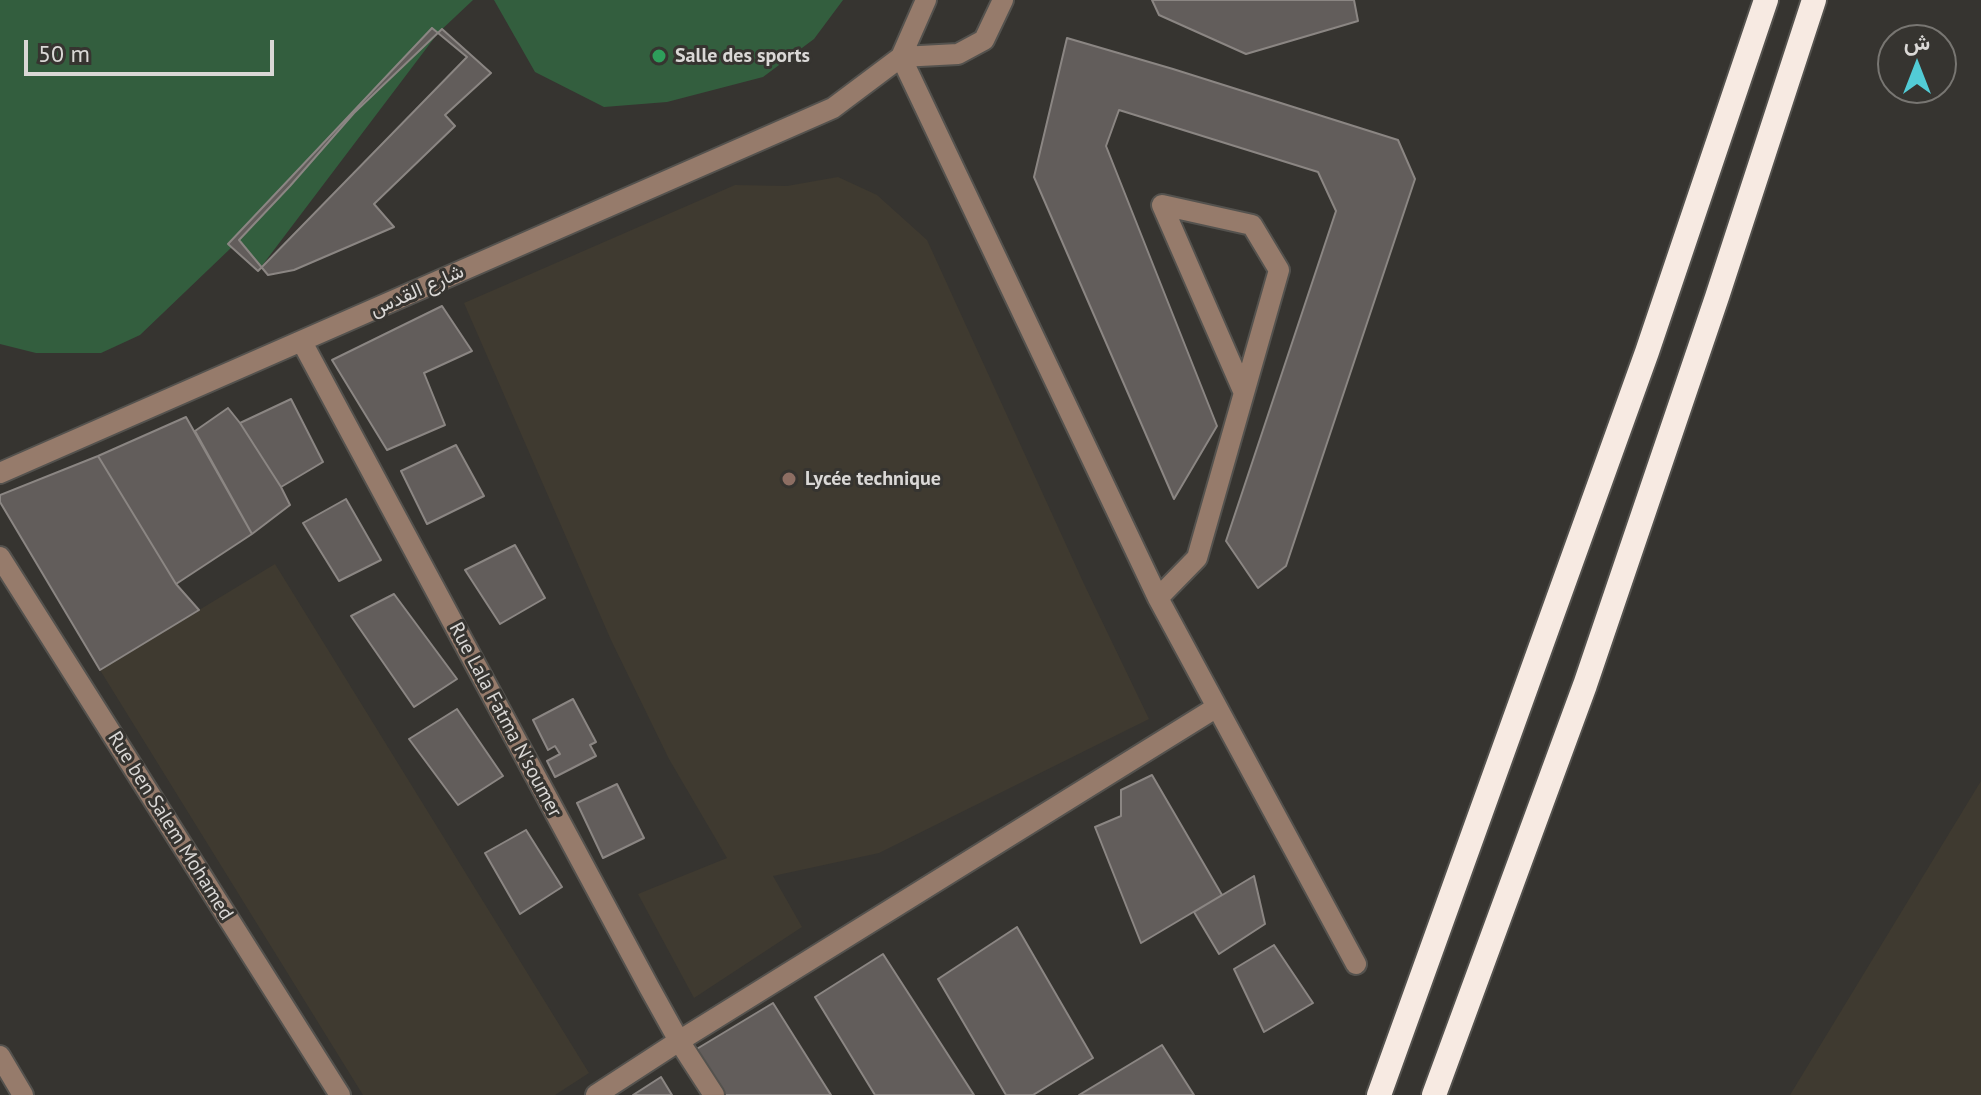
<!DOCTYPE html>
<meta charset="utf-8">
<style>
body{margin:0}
#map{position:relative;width:1981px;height:1095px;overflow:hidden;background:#363430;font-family:"PT Sans",Vazirmatn,sans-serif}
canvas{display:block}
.north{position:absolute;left:1877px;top:24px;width:80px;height:80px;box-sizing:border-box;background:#363430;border:2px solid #787672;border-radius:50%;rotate:0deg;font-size:22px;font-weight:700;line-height:32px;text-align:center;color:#dad8d6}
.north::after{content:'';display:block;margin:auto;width:28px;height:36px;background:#52ccd6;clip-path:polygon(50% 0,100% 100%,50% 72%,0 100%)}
.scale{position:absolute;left:24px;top:40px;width:250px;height:36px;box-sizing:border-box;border:4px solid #dad8d6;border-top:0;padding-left:10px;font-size:24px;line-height:28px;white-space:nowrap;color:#dad8d6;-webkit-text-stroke:6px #363430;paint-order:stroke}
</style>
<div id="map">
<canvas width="1981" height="1095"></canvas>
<div class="north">ش</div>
<div class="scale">50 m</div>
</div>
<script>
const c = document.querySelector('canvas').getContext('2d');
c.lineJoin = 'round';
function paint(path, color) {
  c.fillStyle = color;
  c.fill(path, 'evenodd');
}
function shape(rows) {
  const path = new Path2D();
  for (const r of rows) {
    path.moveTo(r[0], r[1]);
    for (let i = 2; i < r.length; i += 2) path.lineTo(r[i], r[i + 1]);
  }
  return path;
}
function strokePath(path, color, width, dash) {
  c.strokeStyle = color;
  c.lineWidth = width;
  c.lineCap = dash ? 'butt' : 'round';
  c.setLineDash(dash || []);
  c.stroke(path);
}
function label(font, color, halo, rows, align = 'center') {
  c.font = font + ' "PT Sans",Vazirmatn,sans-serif';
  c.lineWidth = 6;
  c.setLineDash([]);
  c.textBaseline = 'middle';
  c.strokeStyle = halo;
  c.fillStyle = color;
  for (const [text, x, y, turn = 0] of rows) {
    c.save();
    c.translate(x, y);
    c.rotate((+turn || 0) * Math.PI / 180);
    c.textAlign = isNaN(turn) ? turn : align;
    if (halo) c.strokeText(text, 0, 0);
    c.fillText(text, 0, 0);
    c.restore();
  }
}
const built = shape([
 [838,177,877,195,927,240,1084,584,1149,719,879,853,773,876,802,927,694,998,638,894,727,858,669,759,611,640,464,303,735,185,787,186],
 [275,564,589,1073,555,1095,363,1095,100,670],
 [1981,781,1981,1095,1790,1095]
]);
const green = shape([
 [0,0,473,0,438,33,258,271,232,247,140,335,101,353,36,353,0,344],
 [494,0,843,0,814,39,763,77,667,102,604,107,535,72]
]);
const building = shape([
 [1152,0,1354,0,1358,21,1246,54,1159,15,1152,0],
 [432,28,467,57,258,271,228,244,432,28],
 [442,29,491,73,445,115,455,126,374,204,394,227,294,270,268,275,239,240,290,186,354,113,442,29],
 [1067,38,1173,69,1398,140,1415,179,1286,566,1258,588,1226,541,1336,211,1318,172,1119,110,1106,146,1217,426,1174,499,1034,177,1067,38],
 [442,306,472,351,424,373,445,425,387,450,332,360,442,306],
 [291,399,323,462,281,487,240,423,291,399],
 [228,408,240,423,281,487,290,505,252,534,195,431,228,408],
 [186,417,252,534,176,584,98,456,186,417],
 [456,445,484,496,427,524,401,471,456,445],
 [98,456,176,584,199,610,100,670,0,502,0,495,98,456],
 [346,499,381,560,339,581,303,523,346,499],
 [515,545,545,598,500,624,465,570,515,545],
 [394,594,457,679,414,707,351,616,394,594],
 [573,699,596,742,590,745,596,756,555,777,547,761,560,754,555,746,548,750,533,720,573,699],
 [457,709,503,776,458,805,409,739,457,709],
 [1152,775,1222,895,1141,943,1095,827,1121,816,1121,790,1152,775],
 [617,784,644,838,603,858,577,803,617,784],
 [526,830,562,887,520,914,485,853,526,830],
 [1254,876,1265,924,1219,954,1194,912,1254,876],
 [1017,927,1093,1058,1033,1095,1006,1095,938,979,1017,927],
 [1274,945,1313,1003,1264,1032,1234,969,1274,945],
 [883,954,974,1095,875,1095,815,997,883,954],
 [773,1003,831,1095,721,1095,695,1050,773,1003],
 [1162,1045,1194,1095,1079,1095,1162,1045],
 [661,1077,672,1095,633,1095,661,1077]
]);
const minor = shape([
 [1003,0,984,40,958,54,901,57,1158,598,1356,964],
 [302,342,649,987,679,1041,714,1095],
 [0,473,833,108,901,57,926,0],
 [0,557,340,1095],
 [1158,598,1197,558,1279,270,1252,225,1162,205,1244,393],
 [0,1056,23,1095],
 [596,1095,679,1041,1217,707]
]);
const highway = shape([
 [1379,1095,1647,352,1766,0],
 [1434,1095,1585,685,1717,297,1814,0]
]);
const markers = [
 [659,56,8,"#2e9e5b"],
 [789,479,8,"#8d6e63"]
];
const poiNames = [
 ["Salle des sports",675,56],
 ["Lycée technique",805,479]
];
const streetNames = [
 ["شارع القدس",417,291,-24],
 ["Rue Lala Fatma N'soumer",505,720,62],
 ["Rue ben Salem Mohamed",170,826,58]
];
paint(built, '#3f3a30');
paint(green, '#335e3e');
paint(building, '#625d5b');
strokePath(building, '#8b8683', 2);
strokePath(minor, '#54524e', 24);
strokePath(highway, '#54524e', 28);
strokePath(minor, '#967b6b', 20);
strokePath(highway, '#f7eae2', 24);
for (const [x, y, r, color] of markers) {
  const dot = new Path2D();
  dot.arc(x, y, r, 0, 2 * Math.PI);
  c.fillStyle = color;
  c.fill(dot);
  strokePath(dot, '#363430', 3);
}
label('bold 20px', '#dad8d6', '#363430', poiNames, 'left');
label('20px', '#dad8d6', '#363430', streetNames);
</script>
